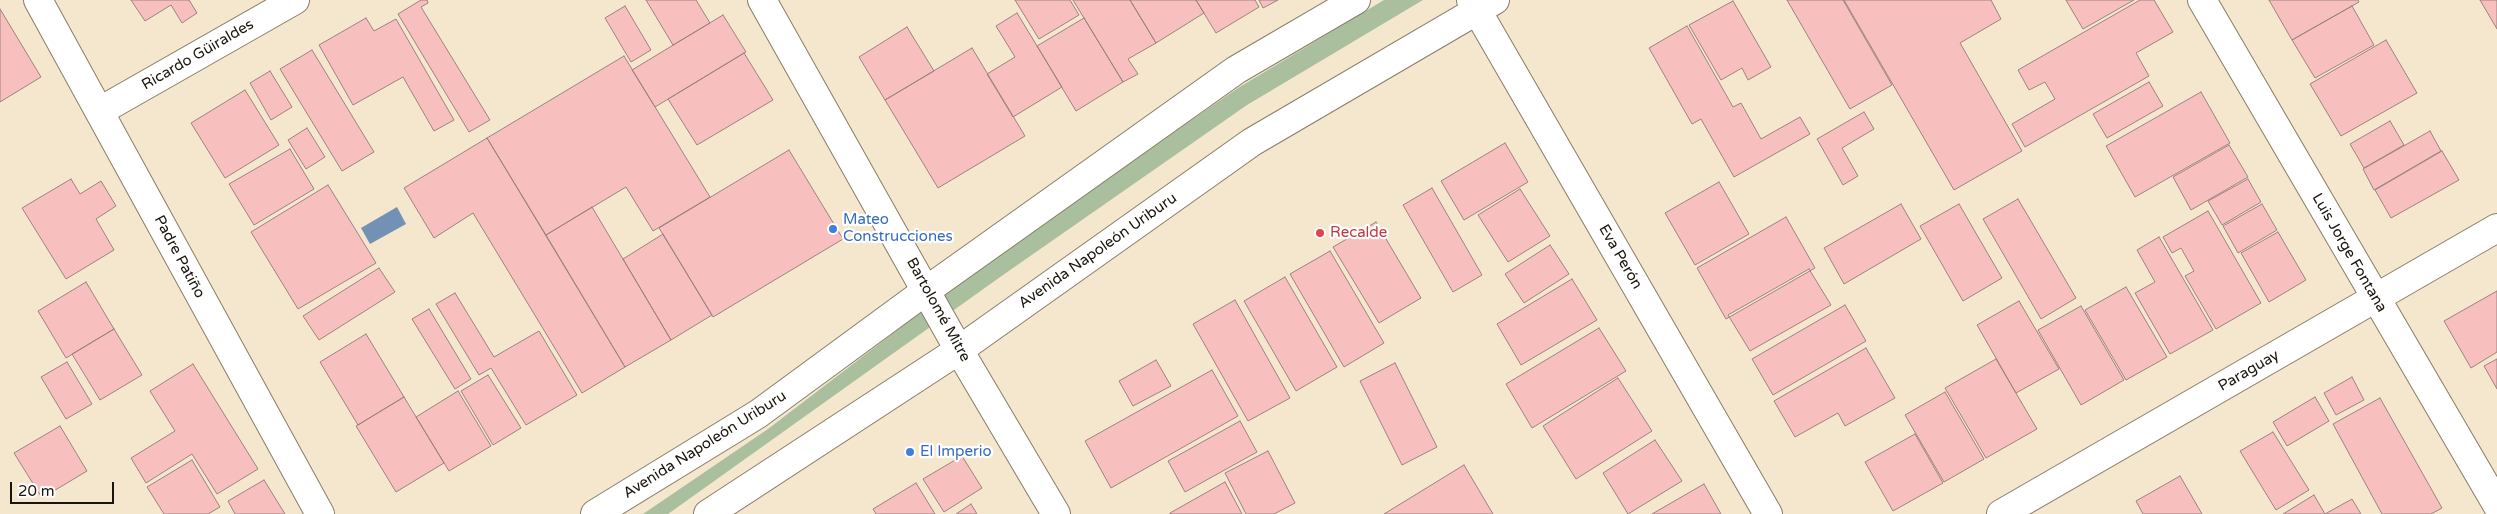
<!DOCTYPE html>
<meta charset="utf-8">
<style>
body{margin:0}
#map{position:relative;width:2497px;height:514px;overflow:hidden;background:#f4e7ce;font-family:"Varela Round",sans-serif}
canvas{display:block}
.scale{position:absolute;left:10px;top:482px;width:104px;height:22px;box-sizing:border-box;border:2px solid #1a150c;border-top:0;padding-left:6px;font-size:15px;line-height:18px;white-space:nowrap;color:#1a150c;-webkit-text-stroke:4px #fff;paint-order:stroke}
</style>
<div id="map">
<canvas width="2497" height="514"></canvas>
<div class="scale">20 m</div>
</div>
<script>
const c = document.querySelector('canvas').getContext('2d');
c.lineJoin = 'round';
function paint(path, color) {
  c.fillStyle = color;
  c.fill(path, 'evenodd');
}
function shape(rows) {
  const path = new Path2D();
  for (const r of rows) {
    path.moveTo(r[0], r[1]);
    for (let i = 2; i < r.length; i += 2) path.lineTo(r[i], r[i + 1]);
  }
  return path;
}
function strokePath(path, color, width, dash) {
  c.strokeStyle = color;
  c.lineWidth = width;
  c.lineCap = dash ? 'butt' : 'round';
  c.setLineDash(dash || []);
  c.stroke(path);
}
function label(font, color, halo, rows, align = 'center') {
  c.font = font + ' "Varela Round",sans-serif';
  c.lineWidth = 4.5;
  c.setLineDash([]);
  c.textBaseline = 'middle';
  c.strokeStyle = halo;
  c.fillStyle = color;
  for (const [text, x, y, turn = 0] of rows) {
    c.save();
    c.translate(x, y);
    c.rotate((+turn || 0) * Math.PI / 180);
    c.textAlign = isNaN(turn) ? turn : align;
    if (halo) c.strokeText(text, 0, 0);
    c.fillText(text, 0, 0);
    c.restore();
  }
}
const green = shape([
 [1384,0,1423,0,1247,105,1003,275,668,514,643,514,768,429,994,256,1238,88]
]);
const water = shape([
 [397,207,406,224,370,244,361,228]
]);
const building = shape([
 [131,0,189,0,197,13,182,23,171,5,145,21,131,0],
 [421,0,427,0,428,3,421,7,490,120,469,132,398,14,421,0],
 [646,0,696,0,710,23,673,45,646,0],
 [1015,0,1070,0,1079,15,1039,39,1015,0],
 [1073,0,1130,0,1156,43,1128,59,1138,74,1123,82,1073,0],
 [1130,0,1196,0,1204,13,1156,43,1130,0],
 [1196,0,1255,0,1259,7,1216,33,1196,0],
 [1259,0,1278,0,1263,8,1259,0],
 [1787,0,1843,0,1892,85,1850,109,1787,0],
 [1844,0,1991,0,2001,19,1960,43,2022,151,1954,190,1844,0],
 [2066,0,2134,0,2083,29,2066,0],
 [2140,0,2154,0,2173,32,2136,53,2149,76,2025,147,2012,124,2055,99,2045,82,2029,90,2018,70,2140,0],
 [2269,0,2358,0,2359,2,2292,40,2269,0],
 [2480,0,2497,0,2497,29,2480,0],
 [1733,1,1771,67,1748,80,1742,68,1721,80,1689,25,1733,1],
 [625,6,651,50,631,62,605,18,625,6],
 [2352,6,2374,45,2315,78,2292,40,2352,6],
 [0,9,41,77,0,102,0,9],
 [1017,13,1062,87,1013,117,987,74,1015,57,996,26,1017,13],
 [723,15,746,52,655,107,632,70,723,15],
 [366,18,374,31,396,19,454,120,434,131,403,77,353,105,319,45,366,18],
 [1084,18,1123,82,1076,111,1037,46,1084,18],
 [1687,26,1733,107,1741,103,1761,139,1800,117,1810,134,1734,177,1701,119,1692,124,1649,48,1687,26],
 [907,27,934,71,885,100,859,57,907,27],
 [2386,40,2417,93,2341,136,2310,84,2386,40],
 [972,48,1025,136,938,188,885,100,972,48],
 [312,50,374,152,342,171,280,69,312,50],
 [744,53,773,100,697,145,668,99,744,53],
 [624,56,710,197,653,231,626,187,546,235,487,138,624,56],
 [270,71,292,107,271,120,250,83,270,71],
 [2149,82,2163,106,2107,138,2093,114,2149,82],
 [245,90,279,145,225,178,191,123,245,90],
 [2201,92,2230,143,2135,197,2106,146,2201,92],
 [1864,112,1874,129,1842,148,1858,176,1843,185,1817,139,1864,112],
 [2390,121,2404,145,2364,168,2350,144,2390,121],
 [307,128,325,157,306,169,288,140,307,128],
 [2430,131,2441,151,2374,190,2363,169,2430,131],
 [487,138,625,367,582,393,473,213,434,238,404,188,487,138],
 [1505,143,1528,182,1464,220,1441,181,1505,143],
 [2229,145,2248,177,2191,210,2173,177,2229,145],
 [290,149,314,189,254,225,229,184,290,149],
 [789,150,843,239,713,317,659,228,789,150],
 [2442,151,2459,180,2391,218,2375,190,2442,151],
 [71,179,80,194,101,181,116,206,96,219,114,250,66,279,22,208,71,179],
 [2248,179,2261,202,2222,225,2208,201,2248,179],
 [1719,182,1749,234,1695,265,1665,213,1719,182],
 [328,185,376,263,298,309,251,232,328,185],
 [1432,188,1482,275,1453,292,1403,205,1432,188],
 [1520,189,1550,236,1508,262,1478,215,1520,189],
 [2018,199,2076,298,2041,319,1983,219,2018,199],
 [1901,204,1921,239,1844,284,1824,248,1901,204],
 [1959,204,2002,278,1963,301,1920,226,1959,204],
 [2262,204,2277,230,2238,253,2223,226,2262,204],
 [592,207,671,340,625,367,546,235,592,207],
 [2208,211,2261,303,2216,329,2185,276,2194,271,2181,248,2172,253,2163,237,2208,211],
 [1786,217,1815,268,1726,319,1697,268,1786,217],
 [1376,222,1421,298,1379,323,1333,247,1376,222],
 [2278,232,2306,280,2269,302,2241,253,2278,232],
 [663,234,712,315,671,340,623,259,663,234],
 [2159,237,2213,330,2170,354,2135,293,2155,282,2137,250,2159,237],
 [1550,245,1569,274,1524,303,1505,274,1550,245],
 [1330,251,1384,343,1344,367,1290,274,1330,251],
 [379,268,395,292,319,340,303,316,379,268],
 [1809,269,1831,305,1750,351,1728,315,1809,269],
 [1285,277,1337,367,1296,391,1244,301,1285,277],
 [1572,279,1597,320,1521,365,1497,324,1572,279],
 [86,282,114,329,66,358,38,311,86,282],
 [2126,287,2167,357,2126,380,2085,310,2126,287],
 [2497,291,2497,352,2471,368,2444,321,2497,291],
 [455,293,494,357,539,331,577,395,526,425,491,368,479,375,436,304,455,293],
 [1235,300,1290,398,1248,421,1193,324,1235,300],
 [2019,301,2059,369,2016,393,1977,325,2019,301],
 [1845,305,1866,341,1773,395,1752,359,1845,305],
 [2081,306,2124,380,2081,405,2038,330,2081,306],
 [429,309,471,379,455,389,412,319,429,309],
 [1599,328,1626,371,1532,428,1506,384,1599,328],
 [114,329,142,375,100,400,72,354,114,329],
 [366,334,404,397,358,425,320,362,366,334],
 [1866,348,1895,398,1845,426,1838,413,1795,437,1774,401,1866,348],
 [1996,359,2037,429,1986,458,1945,388,1996,359],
 [2497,359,2497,389,2484,366,2497,359],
 [1156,360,1171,386,1133,406,1119,381,1156,360],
 [67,362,92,404,66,419,41,377,67,362],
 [1395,363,1437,447,1402,465,1360,381,1395,363],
 [193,364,258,469,217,494,192,454,146,483,131,458,175,431,150,391,193,364],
 [1212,370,1238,416,1111,488,1085,441,1212,370],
 [488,375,521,428,493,445,461,391,488,375],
 [2352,377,2364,400,2336,415,2324,393,2352,377],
 [1618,378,1652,431,1576,479,1543,426,1618,378],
 [458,391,491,446,449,471,416,417,458,391],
 [1945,392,1984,459,1944,482,1905,415,1945,392],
 [404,397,444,463,396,492,356,426,404,397],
 [2315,397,2329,421,2287,446,2273,422,2315,397],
 [2380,398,2442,508,2431,514,2382,514,2333,424,2380,398],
 [1240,421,1257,452,1185,492,1168,461,1240,421],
 [60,426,87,471,42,498,14,453,60,426],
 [2273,432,2309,490,2276,510,2240,451,2273,432],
 [1915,434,1943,483,1893,511,1865,462,1915,434],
 [1655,440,1682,481,1628,514,1603,473,1655,440],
 [1268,451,1295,503,1274,514,1246,514,1225,473,1268,451],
 [962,456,982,488,944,512,923,479,962,456],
 [192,460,220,507,208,514,164,514,147,487,192,460],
 [1464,465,1493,514,1384,514,1464,465],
 [2180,476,2202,514,2143,514,2136,501,2180,476],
 [264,480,285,514,235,514,228,501,264,480],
 [1225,482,1242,514,1170,514,1170,513,1225,482],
 [916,483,935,514,876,514,873,509,916,483],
 [1704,484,1721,514,1652,514,1704,484],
 [2314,495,2325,514,2352,499,2361,514,2283,514,2314,495],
 [971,504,977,514,956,514,971,504]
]);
const street = shape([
 [38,0,320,514],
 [762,0,959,350,1056,514],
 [1471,0,1768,514],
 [2202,0,2497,505],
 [100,111,295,0],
 [2001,514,2497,228]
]);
const secondary = shape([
 [595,514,758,414,927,290,1236,70,1356,0],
 [708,514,959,350,1252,142,1495,0]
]);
const markers = [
 [833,229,5,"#3f7fe0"],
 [1320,233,5,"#e0444e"],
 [910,452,5,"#3f7fe0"]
];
const streetNames = [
 ["Ricardo Güiraldes",198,55,-30],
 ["Avenida Napoleón Uriburu",1098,251,-35],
 ["Luis Jorge Fontana",2349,253,60],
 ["Padre Patiño",179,257,62],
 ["Eva Perón",1620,257,60],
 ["Bartolomé Mitre",938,310,61],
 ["Paraguay",2249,371,-30],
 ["Avenida Napoleón Uriburu",705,445,-32]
];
const shopNames = [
 ["Mateo",843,220],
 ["Construcciones",843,237],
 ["El Imperio",920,452]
];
const healthNames = [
 ["Recalde",1330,233]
];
paint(green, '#aabf9e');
paint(water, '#7291b4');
paint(building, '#f7c0bf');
strokePath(building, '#9e8180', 1);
strokePath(street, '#897d66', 30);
strokePath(secondary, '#897d66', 30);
strokePath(street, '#fff', 28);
strokePath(secondary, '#fff', 28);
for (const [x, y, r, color] of markers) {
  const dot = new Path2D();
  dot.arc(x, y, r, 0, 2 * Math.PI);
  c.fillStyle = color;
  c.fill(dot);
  strokePath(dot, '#fff', 2);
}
label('15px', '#1a150c', '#fff', streetNames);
label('15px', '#366cbe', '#fff', shopNames, 'left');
label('15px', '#be3a42', '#fff', healthNames, 'left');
</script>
